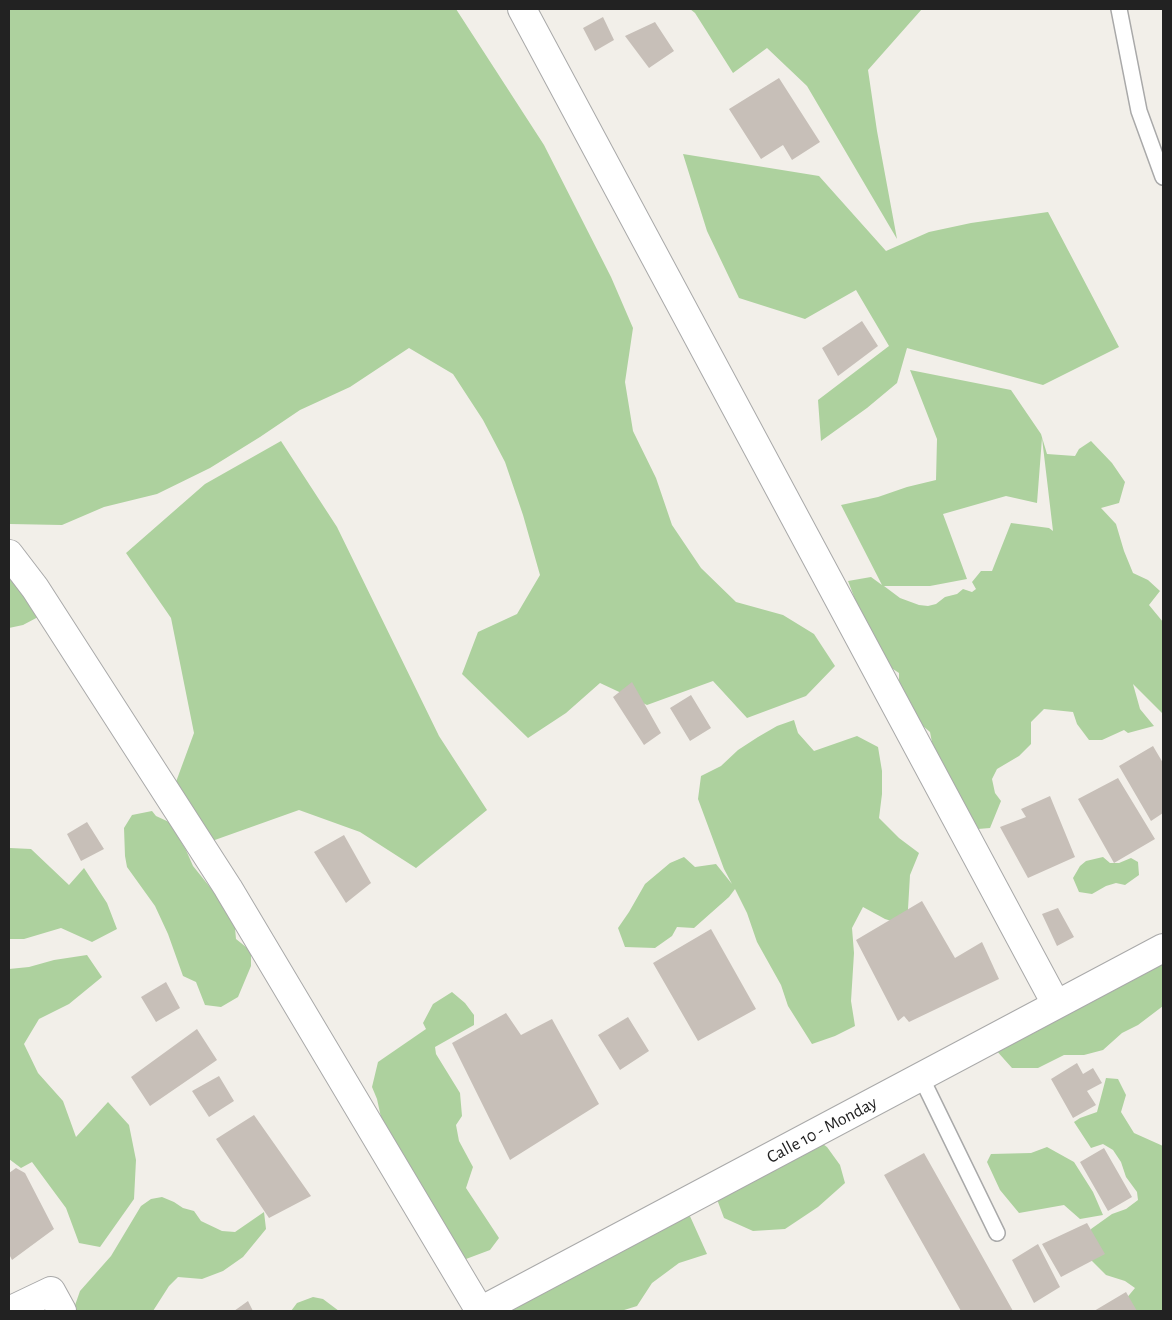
<!DOCTYPE html>
<style>
body{margin:0}
#map{position:relative;width:1172px;height:1320px;overflow:hidden;background:#f2efe9;font-family:"Alegreya Sans",sans-serif}
canvas{display:block}
.frame{position:absolute;inset:0;border:10px solid #222;pointer-events:none}
</style>
<div id="map">
<canvas width="1172" height="1320"></canvas>
<div class="frame"></div>
</div>
<script>
const c = document.querySelector('canvas').getContext('2d');
c.lineJoin = 'round';
function paint(path, color) {
  c.fillStyle = color;
  c.fill(path, 'evenodd');
}
function shape(rows) {
  const path = new Path2D();
  for (const r of rows) {
    path.moveTo(r[0], r[1]);
    for (let i = 2; i < r.length; i += 2) path.lineTo(r[i], r[i + 1]);
  }
  return path;
}
function strokePath(path, color, width, dash) {
  c.strokeStyle = color;
  c.lineWidth = width;
  c.lineCap = dash ? 'butt' : 'round';
  c.setLineDash(dash || []);
  c.stroke(path);
}
function label(font, color, halo, rows, align = 'center') {
  c.font = font + ' "Alegreya Sans",sans-serif';
  c.lineWidth = 4;
  c.setLineDash([]);
  c.textBaseline = 'middle';
  c.strokeStyle = halo;
  c.fillStyle = color;
  for (const [text, x, y, turn = 0] of rows) {
    c.save();
    c.translate(x, y);
    c.rotate((+turn || 0) * Math.PI / 180);
    c.textAlign = isNaN(turn) ? turn : align;
    if (halo) c.strokeText(text, 0, 0);
    c.fillText(text, 0, 0);
    c.restore();
  }
}
const forest = shape([
 [9,9,456,9,544,145,611,277,633,328,625,382,633,431,656,478,672,525,701,568,736,602,783,615,814,634,835,666,806,696,747,718,713,681,647,705,600,683,566,713,528,738,462,674,478,632,517,614,540,575,523,515,505,462,483,420,453,374,409,348,350,387,300,410,260,437,210,468,157,494,104,507,62,525,10,524],
 [690,9,922,9,868,70,877,131,897,239,807,86,767,48,733,73,695,13],
 [683,154,819,176,886,251,929,232,971,223,1048,212,1119,347,1043,385,907,348,897,383,867,408,821,441,818,400,889,346,856,290,805,319,739,298,707,231],
 [910,370,1011,390,1041,434,1047,454,1075,456,1079,449,1091,441,1112,463,1125,482,1119,503,1101,508,1116,524,1124,551,1133,573,1148,580,1160,591,1149,605,1163,622,1163,714,1133,684,1140,709,1154,726,1128,733,1124,730,1102,740,1089,740,1077,724,1073,712,1044,709,1031,722,1031,744,1019,756,997,769,992,779,995,793,1001,801,990,828,978,829,964,807,933,748,930,732,910,715,899,693,899,673,893,669,880,665,848,581,871,577,882,585,841,505,878,497,907,487,936,480,937,439],
 [1042,438,1053,531,1049,528,1011,523,992,571,981,571,972,582,976,589,972,592,963,589,957,594,945,597,936,604,928,606,919,605,900,598,884,586,930,586,967,579,943,514,1006,496,1037,503],
 [281,441,337,527,439,736,487,810,416,868,360,832,299,810,212,841,173,790,194,733,171,618,126,553,205,484],
 [9,563,41,580,45,577,54,600,40,616,23,625,9,628],
 [794,720,798,733,814,751,857,736,878,747,882,771,882,794,879,818,899,838,919,853,910,875,907,926,885,919,863,907,852,928,854,953,851,1001,855,1026,835,1036,812,1044,788,1006,781,985,757,942,747,913,735,889,729,897,694,928,677,927,672,936,655,948,625,947,618,928,629,912,645,884,670,863,684,857,695,867,716,864,732,884,724,869,698,799,701,776,721,766,738,750,758,737,777,726],
 [152,811,156,816,169,822,186,850,193,866,234,917,236,939,251,951,251,966,238,997,221,1007,205,1005,196,982,183,976,168,934,155,906,127,867,125,856,124,828,132,815],
 [10,848,31,849,69,885,84,868,107,903,117,929,92,942,61,928,24,939,9,939],
 [1103,857,1110,863,1119,863,1131,858,1138,862,1139,875,1125,885,1116,883,1106,886,1092,894,1079,892,1073,878,1080,866,1086,861],
 [87,955,102,977,69,1004,39,1019,24,1044,38,1073,63,1101,76,1137,108,1102,129,1125,136,1160,134,1199,100,1247,79,1243,66,1208,32,1162,21,1168,9,1159,9,969,29,967,54,960],
 [1163,958,1163,1006,1138,1025,1122,1033,1103,1050,1084,1055,1064,1055,1038,1068,1012,1068,995,1049,1070,1003,1090,1003,1118,978],
 [452,992,465,1003,474,1015,474,1025,435,1047,436,1054,460,1093,462,1116,456,1125,459,1141,473,1167,466,1188,499,1238,490,1250,466,1259,451,1245,382,1122,377,1099,372,1087,378,1062,426,1029,423,1023,433,1004],
 [1106,1078,1118,1079,1126,1095,1121,1112,1134,1133,1163,1146,1163,1311,1120,1311,1125,1300,1135,1288,1125,1281,1106,1275,1090,1259,1091,1229,1112,1214,1126,1209,1138,1200,1137,1192,1126,1177,1121,1162,1113,1150,1103,1144,1091,1148,1074,1122,1080,1118,1097,1112],
 [813,1137,827,1147,840,1165,845,1183,818,1207,785,1229,753,1231,724,1218,715,1194],
 [1047,1147,1074,1162,1093,1192,1103,1215,1080,1219,1064,1205,1019,1213,1000,1190,987,1162,991,1154,1031,1153],
 [162,1197,174,1202,183,1208,194,1211,201,1221,222,1231,235,1232,264,1212,266,1229,243,1257,223,1271,202,1279,178,1277,169,1286,153,1311,73,1311,80,1291,111,1256,141,1206,151,1199],
 [689,1214,707,1254,679,1263,652,1283,637,1306,621,1311,488,1311],
 [313,1297,323,1299,339,1311,291,1311,297,1303]
]);
const building = shape([
 [603,17,614,40,595,51,583,28],
 [655,22,674,51,649,68,625,36],
 [779,78,820,142,792,160,783,145,761,159,729,109],
 [862,321,878,346,838,376,822,348],
 [632,682,661,733,644,745,613,697],
 [691,695,711,728,690,741,670,708],
 [1153,746,1163,763,1163,813,1151,821,1119,766],
 [1118,778,1155,839,1114,863,1078,799],
 [1050,796,1075,857,1028,878,1000,827,1026,817,1021,809],
 [87,822,104,849,81,861,67,834],
 [344,835,371,883,346,903,314,852],
 [922,901,955,958,982,942,999,979,909,1022,904,1016,898,1021,856,940],
 [1058,908,1074,937,1057,946,1042,914],
 [711,929,756,1009,698,1041,653,963],
 [166,982,180,1008,156,1022,141,997],
 [506,1013,521,1035,552,1019,599,1104,510,1160,452,1043],
 [628,1017,649,1051,620,1070,598,1035],
 [197,1029,217,1060,150,1106,131,1077],
 [1077,1063,1083,1074,1093,1068,1102,1083,1087,1091,1096,1105,1073,1118,1051,1079],
 [219,1076,234,1101,209,1117,192,1091],
 [254,1115,311,1196,269,1218,216,1139],
 [1104,1148,1132,1197,1108,1211,1080,1162],
 [924,1153,1013,1311,961,1311,884,1175],
 [16,1168,25,1173,54,1229,12,1260,9,1254,9,1173],
 [1087,1223,1105,1254,1061,1277,1042,1244],
 [1038,1244,1060,1287,1034,1303,1012,1260],
 [1126,1292,1137,1311,1094,1311],
 [248,1301,253,1311,234,1311]
]);
const service = shape([
 [1119,9,1139,111,1163,177],
 [921,1077,997,1233]
]);
const minor = shape([
 [522,9,1056,1004],
 [9,554,35,588,228,888,480,1311],
 [9,1311,51,1291,62,1311]
]);
const tertiary = shape([
 [480,1311,1163,948]
]);
const streetNames = [
 ["Calle 10 - Monday",822,1130,-28]
];
paint(forest, '#add19e');
paint(building, '#c7bfb8');
strokePath(service, '#a9a9a9', 18);
strokePath(minor, '#a9a9a9', 30);
strokePath(tertiary, '#a9a9a9', 30);
strokePath(service, '#fff', 15);
strokePath(minor, '#fff', 28);
strokePath(tertiary, '#fff', 28);
label('18px', '#222', '#fff', streetNames);
</script>
